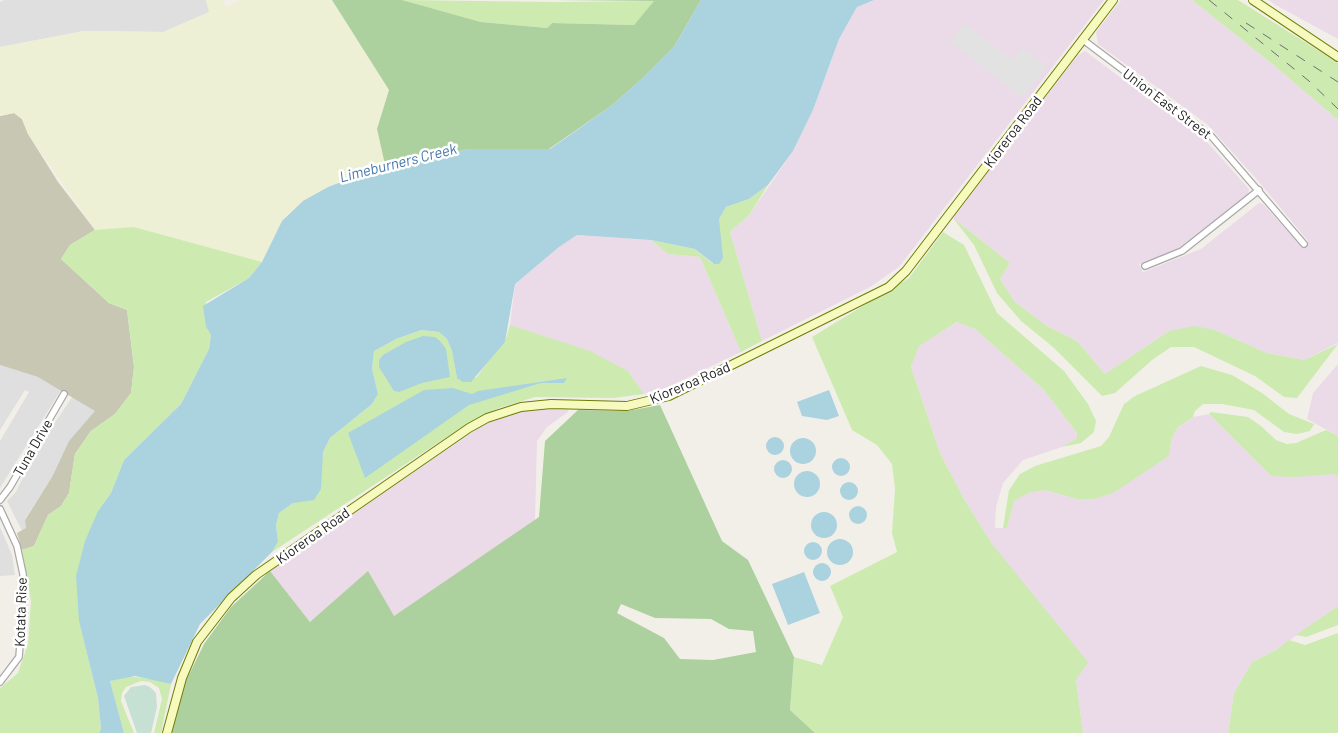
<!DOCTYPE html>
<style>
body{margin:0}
canvas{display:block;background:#f2efe9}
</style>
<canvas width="1338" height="733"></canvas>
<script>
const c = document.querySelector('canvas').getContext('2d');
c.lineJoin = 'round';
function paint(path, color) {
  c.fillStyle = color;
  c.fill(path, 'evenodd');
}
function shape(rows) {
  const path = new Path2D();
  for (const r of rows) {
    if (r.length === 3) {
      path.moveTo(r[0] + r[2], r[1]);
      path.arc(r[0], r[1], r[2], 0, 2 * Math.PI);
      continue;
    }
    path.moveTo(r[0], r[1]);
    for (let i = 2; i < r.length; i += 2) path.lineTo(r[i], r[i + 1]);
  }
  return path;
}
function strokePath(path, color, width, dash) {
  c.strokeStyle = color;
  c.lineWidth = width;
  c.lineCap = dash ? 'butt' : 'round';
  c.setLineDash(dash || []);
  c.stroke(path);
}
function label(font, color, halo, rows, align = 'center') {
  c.font = font + ' Barlow,sans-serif';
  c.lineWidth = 5;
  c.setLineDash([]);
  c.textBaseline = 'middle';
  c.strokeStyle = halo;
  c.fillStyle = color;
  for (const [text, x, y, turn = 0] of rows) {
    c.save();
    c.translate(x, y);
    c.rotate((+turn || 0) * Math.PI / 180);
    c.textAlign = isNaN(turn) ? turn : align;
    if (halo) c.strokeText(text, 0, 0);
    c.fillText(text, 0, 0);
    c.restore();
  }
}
const residential = shape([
 [4,0,206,0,210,12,163,32,84,31,0,47,0,2],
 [0,365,38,377,61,390,0,488,0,441,29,392,25,390,0,430],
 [72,397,96,411,69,441,52,477,25,519,27,529,22,531,7,501,15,493,41,444],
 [0,527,12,555,15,575,0,576]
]);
const industrial = shape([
 [874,0,1104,0,899,267,870,287,762,341,730,232,750,214,793,151,813,110,839,39,857,7],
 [1121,0,1192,0,1276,67,1338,120,1338,343,1304,360,1267,353,1215,330,1169,331,1105,374,1077,341,1047,326,1015,302,1000,279,1010,263,953,218,1077,56,1085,51,1207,142,1249,189,1248,194,1196,237,1180,248,1139,264,1143,272,1201,249,1259,203,1263,204,1302,247,1308,241,1260,183,1208,125,1098,44,1096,32],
 [1269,0,1338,0,1338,39,1274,4],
 [577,235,651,240,668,254,700,257,741,352,666,388,644,394,628,371,510,325,515,284,559,247],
 [958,322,975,329,1043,389,1077,433,1077,438,1062,447,1023,460,1003,483,996,507,995,528,1007,528,1014,500,1028,493,1045,490,1077,499,1094,499,1169,456,1172,437,1178,427,1193,417,1209,414,1271,476,1334,474,1338,478,1338,606,1276,650,1252,662,1234,693,1228,733,1083,733,1076,680,964,499,940,453,911,367,919,345],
 [1338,364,1338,436,1307,419,1313,393],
 [568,408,568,412,547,427,537,441,535,521,394,616,310,622,270,571,483,425,522,411]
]);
const construction = shape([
 [14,113,22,119,28,134,58,182,95,230,70,245,61,259,109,303,127,310,134,367,131,393,115,414,91,431,75,454,69,493,61,506,48,515,34,546,22,550,17,533,26,528,25,520,52,477,69,441,95,411,38,377,0,365,0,116]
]);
const farmland = shape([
 [206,0,223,0,226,7,239,0,332,0,389,90,377,129,386,169,328,187,303,201,282,221,262,262,134,227,95,230,28,134,22,119,14,113,0,116,0,47,84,31,163,32,209,12]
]);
const grass = shape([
 [402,0,554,2,655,1,634,25,552,23,547,28,481,22],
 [1192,0,1238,0,1338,63,1338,120,1276,67],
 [768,185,750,214,730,232,762,341,741,352,700,257,668,254,651,240,695,249,713,264,719,219,726,207,749,199],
 [953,218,1010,263,1000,279,1015,302,1047,326,1077,341,1105,374,1169,331,1194,326,1215,330,1267,353,1304,360,1338,344,1297,398,1284,397,1255,376,1194,347,1171,347,1152,360,1115,393,1102,396,1053,347,1021,321,997,293,974,245],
 [134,227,262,262,249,278,206,302,206,327,211,335,209,349,181,404,124,460,111,493,98,511,79,620,98,698,101,729,99,733,0,733,0,688,18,673,28,644,31,601,22,550,34,546,48,515,61,506,69,493,75,454,91,431,115,414,131,393,134,367,127,310,109,303,61,259,70,245,95,230],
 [943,232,964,245,997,313,1064,371,1088,404,1096,421,1094,432,1081,443,1062,447,1077,438,1077,433,1043,389,975,329,957,322,919,346,911,367,940,453,964,499,992,544,1088,662,1076,680,1083,733,815,733,790,710,794,657,822,665,843,617,830,586,897,552,892,533,895,489,892,464,877,445,852,430,812,337,909,278],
 [510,325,590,351,628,371,644,394,614,398,535,397,499,408,468,423,272,552,278,542,276,525,279,513,293,503,321,467,323,452,330,438,372,404,378,394,372,369,374,351,396,339,423,330,439,332,447,339,452,351,457,378,476,378,494,354,505,342],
 [1201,366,1232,375,1262,393,1289,414,1314,424,1310,431,1297,434,1284,432,1254,410,1222,404,1203,404,1195,411,1193,417,1178,427,1172,437,1169,456,1113,493,1094,499,1077,499,1045,490,1028,493,1014,501,1007,528,1003,528,1009,490,1020,474,1035,466,1101,446,1109,437,1124,404,1135,396],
 [1211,412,1248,417,1261,426,1276,440,1287,444,1296,443,1326,430,1338,436,1338,478,1334,474,1295,477,1271,476,1209,414],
 [1338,606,1338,625,1306,637,1296,635],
 [1338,633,1338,733,1228,733,1234,693,1252,662,1276,650,1289,640,1305,645],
 [127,676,159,680,171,684,161,733,154,733,162,699,159,688,150,682,141,681,126,687,122,693,121,701,134,733,124,733,110,681]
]);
const forest = shape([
 [332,0,402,0,481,22,547,28,552,23,634,25,654,1,554,0,701,0,674,47,643,78,611,106,549,149,468,149,386,169,377,129,389,90],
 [660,405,722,541,748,560,794,657,790,710,815,733,171,733,185,683,204,644,231,607,270,571,310,622,368,571,394,616,539,517,545,441,578,410,627,411],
 [621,604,655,618,711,619,729,629,753,631,756,652,713,660,680,659,664,638,617,613]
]);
const wetland = shape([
 [145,685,150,687,156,693,157,707,151,733,137,733,124,696,131,687]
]);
const parking = shape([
 [964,23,1013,60,1022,48,1047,66,1023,98,950,42]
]);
const water = shape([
 [701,0,874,0,857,7,839,39,813,110,793,151,768,185,749,199,726,207,719,219,723,258,719,264,714,264,695,249,651,240,577,235,559,247,515,284,505,342,471,382,463,382,457,378,452,351,447,339,439,332,422,330,396,339,374,351,372,369,378,394,372,404,330,438,323,452,321,489,314,500,293,503,279,513,276,525,278,542,272,552,200,624,171,684,135,676,110,681,124,733,99,733,101,729,98,698,79,621,76,576,85,541,98,511,111,493,124,460,181,404,209,349,211,335,206,327,203,306,249,278,262,262,282,221,303,201,328,187,363,174,468,149,550,149,611,106,643,78,674,47],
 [423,336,435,337,440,341,446,349,450,377,422,383,399,392,394,391,379,367,379,360,383,355,406,342],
 [567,378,564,383,541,383,469,405,365,478,348,433,424,390,453,388,472,394,478,391],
 [829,390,839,416,827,420,802,416,797,402],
 [775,446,9],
 [803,451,13],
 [841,467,9],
 [783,469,9],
 [807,484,13],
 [849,491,9],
 [858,515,9],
 [824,525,13],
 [840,552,13],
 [813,551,9],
 [822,572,9],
 [804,572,820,613,788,625,772,584]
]);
const minor = shape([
 [1082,39,1212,137,1304,244],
 [1145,266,1182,251,1259,190],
 [0,500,10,487,64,394],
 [0,509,17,546,23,574,24,596,19,657,0,682]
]);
const secondary = shape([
 [1253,0,1338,57],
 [167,733,182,678,197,642,231,598,256,575,469,428,487,418,521,407,551,404,627,406,669,396,889,287,906,271,1113,0]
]);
const rail = shape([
 [1209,0,1309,81,1338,109],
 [1246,23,1338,82]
]);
const streetNames = [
 ["Union East Street",1167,104,37],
 ["Kioreroa Road",1013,132,-53],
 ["Kioreroa Road",690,383,-23],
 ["Tuna Drive",33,448,-60],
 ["Kioreroa Road",313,536,-35],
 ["Kotata Rise",21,612,-88]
];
const waterNames = [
 ["Limeburners Creek",398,163,-14]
];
paint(residential, '#e0dfdf');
paint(industrial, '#ebdbe8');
paint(construction, '#c7c7b4');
paint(farmland, '#eef0d5');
paint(grass, '#cdebb0');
paint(forest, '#add19e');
paint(wetland, '#c6e0d4');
paint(parking, '#e2e2e2');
paint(water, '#aad3df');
strokePath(minor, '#a9a9a9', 8);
strokePath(secondary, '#707d05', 10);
strokePath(minor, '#fff', 5.5);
strokePath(secondary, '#f7fabf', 8);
strokePath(rail, '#707070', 1, [10, 10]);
label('14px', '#222', '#fff', streetNames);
label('italic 15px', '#4a7aab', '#fff', waterNames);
</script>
